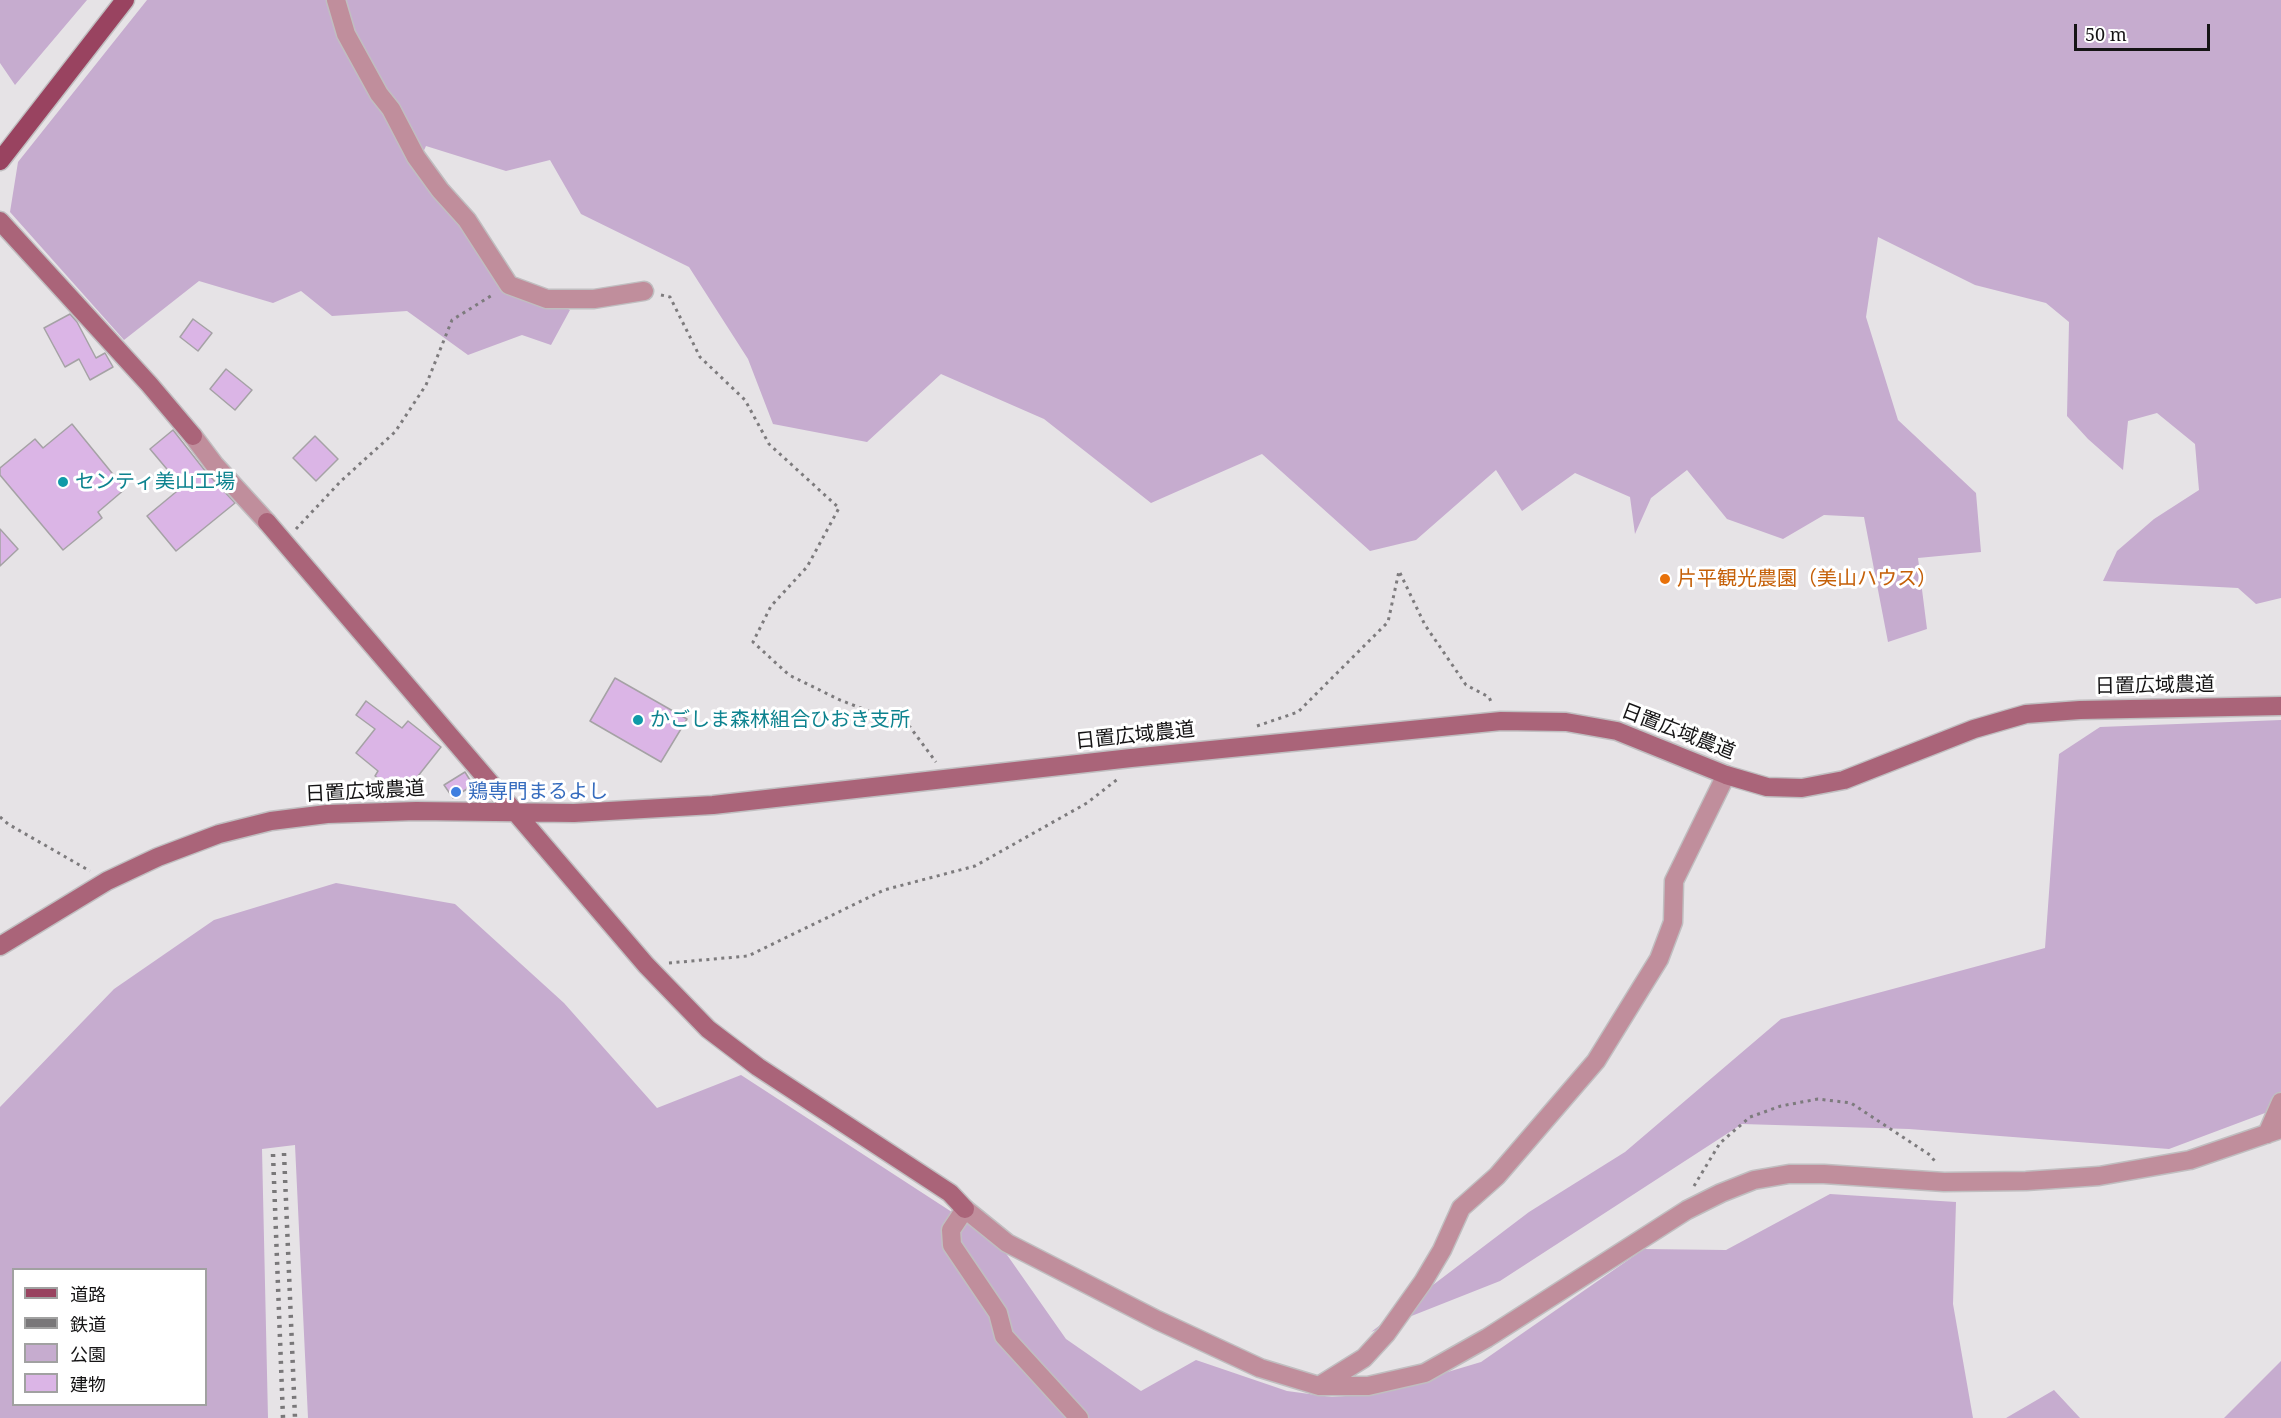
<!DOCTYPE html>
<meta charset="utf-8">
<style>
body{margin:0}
#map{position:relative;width:2281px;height:1418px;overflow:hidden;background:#e6e3e6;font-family:"Noto Serif","Noto Sans JP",serif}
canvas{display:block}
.legend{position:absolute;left:12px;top:1268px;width:195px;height:138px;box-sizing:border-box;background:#fff;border:2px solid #a1a1a1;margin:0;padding:8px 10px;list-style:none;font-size:18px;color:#151415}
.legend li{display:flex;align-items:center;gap:12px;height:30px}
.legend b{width:30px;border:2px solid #a1a1a1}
.scale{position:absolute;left:2074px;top:24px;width:136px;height:27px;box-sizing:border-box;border:3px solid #151415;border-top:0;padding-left:8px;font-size:18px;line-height:21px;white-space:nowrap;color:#151415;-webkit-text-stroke:4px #fff;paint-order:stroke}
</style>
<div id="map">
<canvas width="2281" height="1418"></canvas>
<ul class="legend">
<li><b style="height:8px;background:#994360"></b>道路</li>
<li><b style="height:8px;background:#797779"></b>鉄道</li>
<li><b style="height:16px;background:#c6accf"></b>公園</li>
<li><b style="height:16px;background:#dbb5e6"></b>建物</li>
</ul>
<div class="scale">50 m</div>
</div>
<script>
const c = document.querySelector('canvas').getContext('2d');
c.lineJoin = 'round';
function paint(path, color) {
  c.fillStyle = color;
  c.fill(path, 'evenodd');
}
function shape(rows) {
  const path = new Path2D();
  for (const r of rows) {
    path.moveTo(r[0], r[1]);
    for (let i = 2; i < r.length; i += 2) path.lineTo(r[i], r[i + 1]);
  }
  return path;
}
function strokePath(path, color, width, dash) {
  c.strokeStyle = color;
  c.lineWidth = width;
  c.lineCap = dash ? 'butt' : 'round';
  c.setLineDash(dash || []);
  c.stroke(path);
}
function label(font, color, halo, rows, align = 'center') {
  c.font = font + ' "Noto Serif","Noto Sans JP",serif';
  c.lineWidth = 6;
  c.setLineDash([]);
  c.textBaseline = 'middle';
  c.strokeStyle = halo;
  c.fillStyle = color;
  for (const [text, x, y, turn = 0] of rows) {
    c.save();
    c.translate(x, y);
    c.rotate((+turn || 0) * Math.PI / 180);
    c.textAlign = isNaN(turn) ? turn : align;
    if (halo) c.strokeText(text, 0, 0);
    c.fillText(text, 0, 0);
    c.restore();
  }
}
const green = shape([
 [0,0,87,0,15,85,0,63],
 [147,0,2281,0,2281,598,2256,604,2238,588,2103,581,2117,551,2154,519,2199,490,2195,444,2157,413,2128,421,2123,470,2088,439,2067,416,2069,322,2046,303,1975,285,1878,237,1866,317,1898,420,1976,493,1981,552,1918,558,1927,629,1888,642,1864,517,1824,515,1783,539,1727,519,1687,470,1651,498,1635,534,1630,497,1575,473,1522,511,1496,470,1416,540,1370,551,1262,454,1151,503,1044,419,941,374,867,442,773,424,748,359,689,267,581,214,550,160,506,171,426,146,416,168,509,277,570,310,551,345,522,335,468,355,407,311,332,316,301,291,273,303,199,281,124,340,10,212,18,162],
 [2281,720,2281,1107,2169,1149,1909,1129,1742,1124,1500,1281,1371,1332,1529,1212,1625,1152,1781,1019,2045,948,2059,754,2100,727],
 [336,883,455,904,564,1003,657,1108,741,1075,998,1242,1066,1339,1141,1391,1196,1360,1287,1391,1332,1397,1374,1394,1481,1362,1644,1249,1726,1250,1830,1194,1956,1202,1953,1304,1973,1418,308,1418,295,1145,262,1149,268,1418,0,1418,0,1107,114,989,214,920],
 [14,1270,206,1270,206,1404,14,1404],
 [2281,1361,2281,1418,2224,1418],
 [2054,1390,2080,1418,2006,1418]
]);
const building = shape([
 [70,314,77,322,96,358,105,353,113,367,90,380,79,359,65,367,44,328,70,314],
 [193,319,212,333,198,351,180,337,193,319],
 [226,369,252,390,235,410,210,389,226,369],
 [72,424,125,489,98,512,102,518,63,550,0,475,0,468,35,439,43,448,72,424],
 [173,430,206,472,235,503,176,551,147,516,182,487,150,449,173,430],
 [315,436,338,459,316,481,293,458,315,436],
 [0,529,18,549,0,566,0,529],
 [615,678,687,719,661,762,590,721,615,678],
 [366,701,402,728,408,721,441,747,403,795,375,776,378,771,356,753,375,729,356,715,366,701],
 [465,772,473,785,453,798,444,785,465,772]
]);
const path = shape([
 [661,295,670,297,700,357,745,400,769,444,839,508,807,567,771,606,753,642,789,675,840,700,910,727,936,762],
 [296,529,341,481,395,432,426,385,452,320,494,294],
 [1257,726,1298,712,1388,622,1399,571,1425,625,1466,685,1489,697,1492,704],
 [0,817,8,824,90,871],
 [669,963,748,956,884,890,975,866,1087,803,1119,778],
 [1694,1186,1720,1143,1750,1117,1781,1106,1818,1099,1851,1103,1930,1155,1937,1164]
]);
const street = shape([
 [336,0,346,34,379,94,391,109,416,157,440,190,467,220,509,285,547,299,594,299,644,291],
 [193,436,214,464,267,522],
 [2267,1134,2281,1102],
 [1319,1386,1364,1358,1386,1334,1423,1282,1442,1250,1461,1208,1497,1176,1596,1061,1659,959,1673,922,1674,881,1726,775],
 [1079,1418,1004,1336,998,1313,952,1245,951,1230,965,1209,1007,1243,1157,1320,1260,1368,1319,1386,1368,1386,1425,1373,1487,1338,1687,1210,1721,1193,1754,1180,1789,1174,1824,1174,1944,1182,2026,1181,2099,1176,2190,1160,2281,1129]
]);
const secondary = shape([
 [0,221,149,384,193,436],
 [267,522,646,965,708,1029,758,1067,950,1193,965,1209],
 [0,946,107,881,158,857,219,834,271,821,327,814,416,811,574,813,713,805,1131,758,1501,721,1566,722,1617,731,1726,775,1767,787,1802,788,1844,780,1974,729,2026,714,2080,710,2281,706]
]);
const primary = shape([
 [0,161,125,0]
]);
const rail = shape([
 [284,1153,295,1418],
 [273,1154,283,1418]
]);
const markers = [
 [63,482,6,"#0f9aa8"],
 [1665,579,6,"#e8710a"],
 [638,720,6,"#0f9aa8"],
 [456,792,6,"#3f7fe0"]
];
const cultureNames = [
 ["センティ美山工場",75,482],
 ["かごしま森林組合ひおき支所",650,720]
];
const foodNames = [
 ["片平観光農園（美山ハウス）",1677,579]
];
const streetNames = [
 ["日置広域農道",2155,686,-1],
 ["日置広域農道",1678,732,21],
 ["日置広域農道",1135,736,-6],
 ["日置広域農道",365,792,-3]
];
const shopNames = [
 ["鶏専門まるよし",468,792]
];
paint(green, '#c6accf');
paint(building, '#dbb5e6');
strokePath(building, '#a5a2a5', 1.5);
strokePath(street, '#c0bec0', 21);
strokePath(secondary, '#c0bec0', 21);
strokePath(primary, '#c0bec0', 21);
strokePath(path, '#7d7b7d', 3, [3, 4.5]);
strokePath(street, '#c08e9c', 18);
strokePath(secondary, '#aa6479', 18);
strokePath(primary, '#994360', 18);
strokePath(rail, '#797779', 4.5, [3, 6]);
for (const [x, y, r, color] of markers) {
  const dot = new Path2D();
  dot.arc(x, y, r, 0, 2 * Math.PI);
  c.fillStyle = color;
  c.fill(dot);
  strokePath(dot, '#fff', 2);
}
label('20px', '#0d838f', '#fff', cultureNames, 'left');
label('20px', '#c56008', '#fff', foodNames, 'left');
label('20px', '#151415', '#fff', streetNames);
label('20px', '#366cbe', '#fff', shopNames, 'left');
</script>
